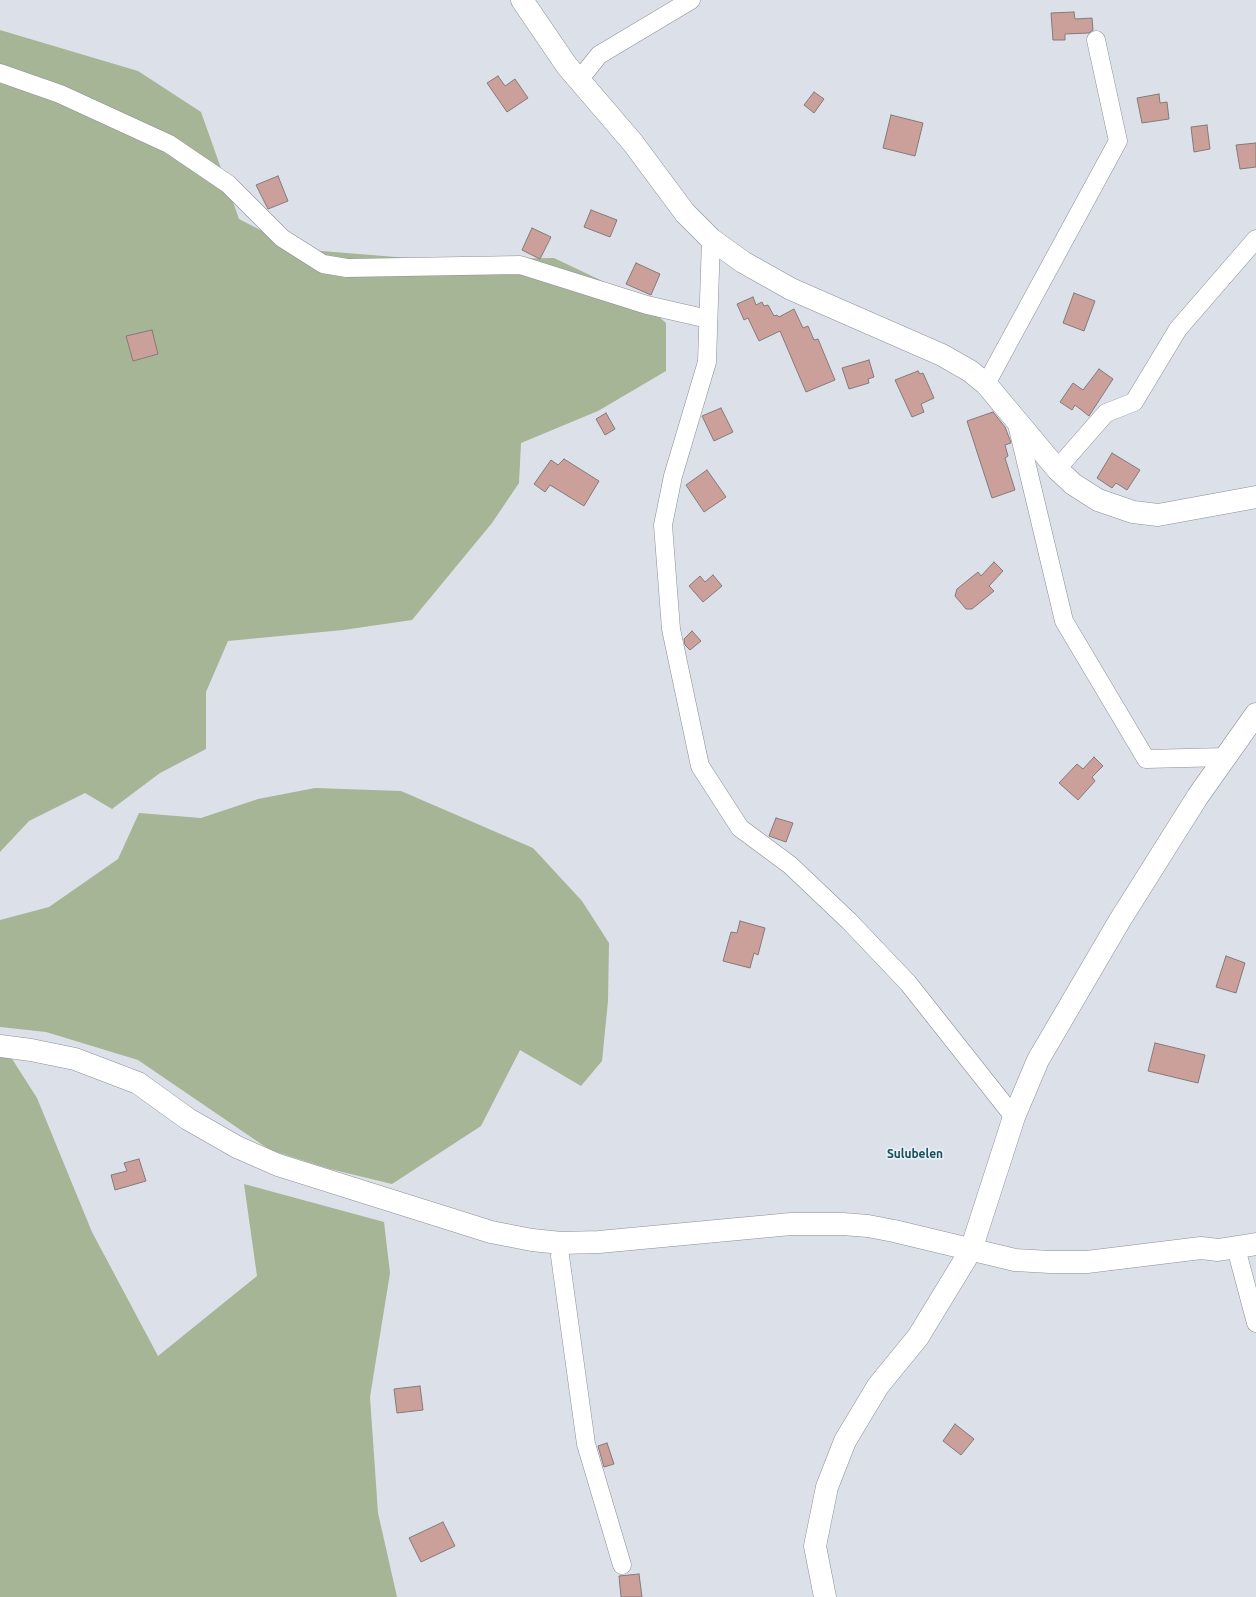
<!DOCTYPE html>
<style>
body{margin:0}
canvas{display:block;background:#dce0e9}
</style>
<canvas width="1256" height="1597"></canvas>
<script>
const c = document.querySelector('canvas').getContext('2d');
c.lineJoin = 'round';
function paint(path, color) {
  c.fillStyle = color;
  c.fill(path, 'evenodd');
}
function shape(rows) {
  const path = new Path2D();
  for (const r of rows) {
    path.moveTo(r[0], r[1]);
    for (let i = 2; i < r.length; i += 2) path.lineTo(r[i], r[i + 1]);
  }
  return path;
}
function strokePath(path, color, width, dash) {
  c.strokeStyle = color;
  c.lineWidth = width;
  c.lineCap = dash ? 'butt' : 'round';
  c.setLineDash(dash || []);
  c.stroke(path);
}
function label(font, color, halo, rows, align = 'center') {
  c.font = font + ' Ubuntu,sans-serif';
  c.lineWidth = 3.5;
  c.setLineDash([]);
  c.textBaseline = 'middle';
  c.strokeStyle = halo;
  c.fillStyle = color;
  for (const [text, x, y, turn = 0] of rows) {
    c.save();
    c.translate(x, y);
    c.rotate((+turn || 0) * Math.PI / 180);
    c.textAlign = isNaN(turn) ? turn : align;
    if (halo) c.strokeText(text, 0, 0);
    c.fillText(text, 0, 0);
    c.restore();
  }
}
const green = shape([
 [0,30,138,71,201,112,239,219,297,249,433,260,554,258,638,298,666,323,666,371,598,411,521,443,519,483,492,523,412,620,343,630,228,641,206,692,206,749,160,773,112,809,85,793,29,821,0,852],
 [315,788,401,791,533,848,582,901,609,943,608,1001,602,1061,581,1086,520,1050,481,1126,392,1184,330,1169,270,1150,138,1060,46,1032,0,1027,0,920,49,907,118,859,139,813,201,818,258,799],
 [0,1040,37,1098,92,1232,158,1356,257,1276,244,1184,384,1222,390,1273,370,1397,378,1513,397,1597,0,1597]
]);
const building = shape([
 [1074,12,1075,19,1092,18,1093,30,1089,33,1065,34,1065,40,1053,40,1051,13,1074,12],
 [498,76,505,86,515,79,528,98,507,112,487,83,498,76],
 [814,92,824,99,814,113,804,105,814,92],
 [1159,94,1160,103,1167,102,1169,119,1142,123,1137,98,1159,94],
 [891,115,923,123,915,156,883,148,891,115],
 [1207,125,1210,149,1194,152,1191,127,1207,125],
 [1256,143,1256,167,1240,169,1236,145,1256,143],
 [278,176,288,201,268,209,256,185,278,176],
 [591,210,617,220,610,237,584,227,591,210],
 [532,228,551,237,540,259,522,250,532,228],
 [636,263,660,274,651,295,626,284,636,263],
 [1074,293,1095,301,1084,331,1063,323,1074,293],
 [753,297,756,305,762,302,764,306,768,305,774,316,777,315,779,317,794,309,803,328,808,326,814,340,818,339,835,380,806,392,780,331,759,341,748,318,744,320,737,304,753,297],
 [152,330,158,354,133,361,126,336,152,330],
 [869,360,874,377,868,379,869,383,849,389,842,368,869,360],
 [1099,369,1113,379,1089,416,1075,405,1072,410,1060,402,1073,383,1083,390,1099,369],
 [918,371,920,374,923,373,934,398,921,404,924,412,912,417,895,380,918,371],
 [721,408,733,432,714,441,702,416,721,408],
 [993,412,1005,427,1010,440,1011,443,1005,445,1008,456,1005,458,1015,490,992,498,967,421,993,412],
 [606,413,615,429,605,435,596,419,606,413],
 [1112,453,1140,470,1127,490,1116,483,1112,488,1097,478,1112,453],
 [564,459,599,481,584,506,550,485,545,492,534,484,551,460,558,465,564,459],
 [707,470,726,497,704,512,686,485,707,470],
 [994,562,1003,571,989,586,994,591,972,609,966,609,955,596,957,589,978,572,981,576,994,562],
 [713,575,722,586,703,602,689,586,700,576,705,582,713,575],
 [692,631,701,641,690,650,685,645,684,639,692,631],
 [1094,757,1103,766,1092,777,1095,781,1078,800,1059,783,1077,764,1083,769,1094,757],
 [776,818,793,823,786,842,769,836,776,818],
 [740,921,765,928,758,955,754,953,750,968,723,961,731,932,737,933,740,921],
 [1226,956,1245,963,1236,993,1216,987,1226,956],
 [1155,1043,1205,1055,1198,1083,1148,1071,1155,1043],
 [139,1159,146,1181,115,1190,111,1175,127,1171,124,1163,139,1159],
 [420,1386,423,1410,397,1413,394,1389,420,1386],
 [955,1424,974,1439,961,1455,943,1441,955,1424],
 [607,1443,614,1464,604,1467,598,1446,607,1443],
 [443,1522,455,1546,421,1562,409,1538,443,1522],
 [639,1574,642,1597,621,1597,619,1576,639,1574]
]);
const minor = shape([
 [0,73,60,94,169,144,228,184,282,238,323,264,347,268,520,265,647,305,708,319],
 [579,80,599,55,691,0],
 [711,239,707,362,673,476,663,525,671,629,700,766,740,828,790,865,849,921,908,983,1014,1117],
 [986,384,1118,141,1096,40],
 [1016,420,1064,621,1146,759,1226,757],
 [1057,469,1106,413,1134,402,1178,329,1256,239],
 [1236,1248,1256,1323],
 [560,1256,586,1444,622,1565]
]);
const tertiary = shape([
 [522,0,567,66,633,143,685,213,711,239,743,262,791,289,942,355,970,371,986,384,1057,469,1073,484,1098,500,1133,512,1158,515,1256,497],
 [825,1597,815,1546,827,1487,845,1441,878,1386,918,1337,971,1250,1014,1117,1038,1060,1120,920,1198,796,1256,714]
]);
const secondary = shape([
 [0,1046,31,1050,75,1059,138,1083,188,1119,237,1147,278,1165,491,1232,532,1240,561,1243,599,1242,791,1224,843,1224,868,1226,894,1231,1015,1260,1050,1262,1087,1262,1201,1248,1218,1250,1256,1244]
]);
const neighbourhoodNames = [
 ["Sulubelen",915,1154]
];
paint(green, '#a6b596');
paint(building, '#cba09b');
strokePath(building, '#847a79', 1);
strokePath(minor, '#8b8f97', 19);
strokePath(tertiary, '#8b8f97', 23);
strokePath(secondary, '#8b8f97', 23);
strokePath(minor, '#fff', 18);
strokePath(tertiary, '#fff', 22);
strokePath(secondary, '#fff', 22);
label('bold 12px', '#124e57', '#e9edf6', neighbourhoodNames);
</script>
